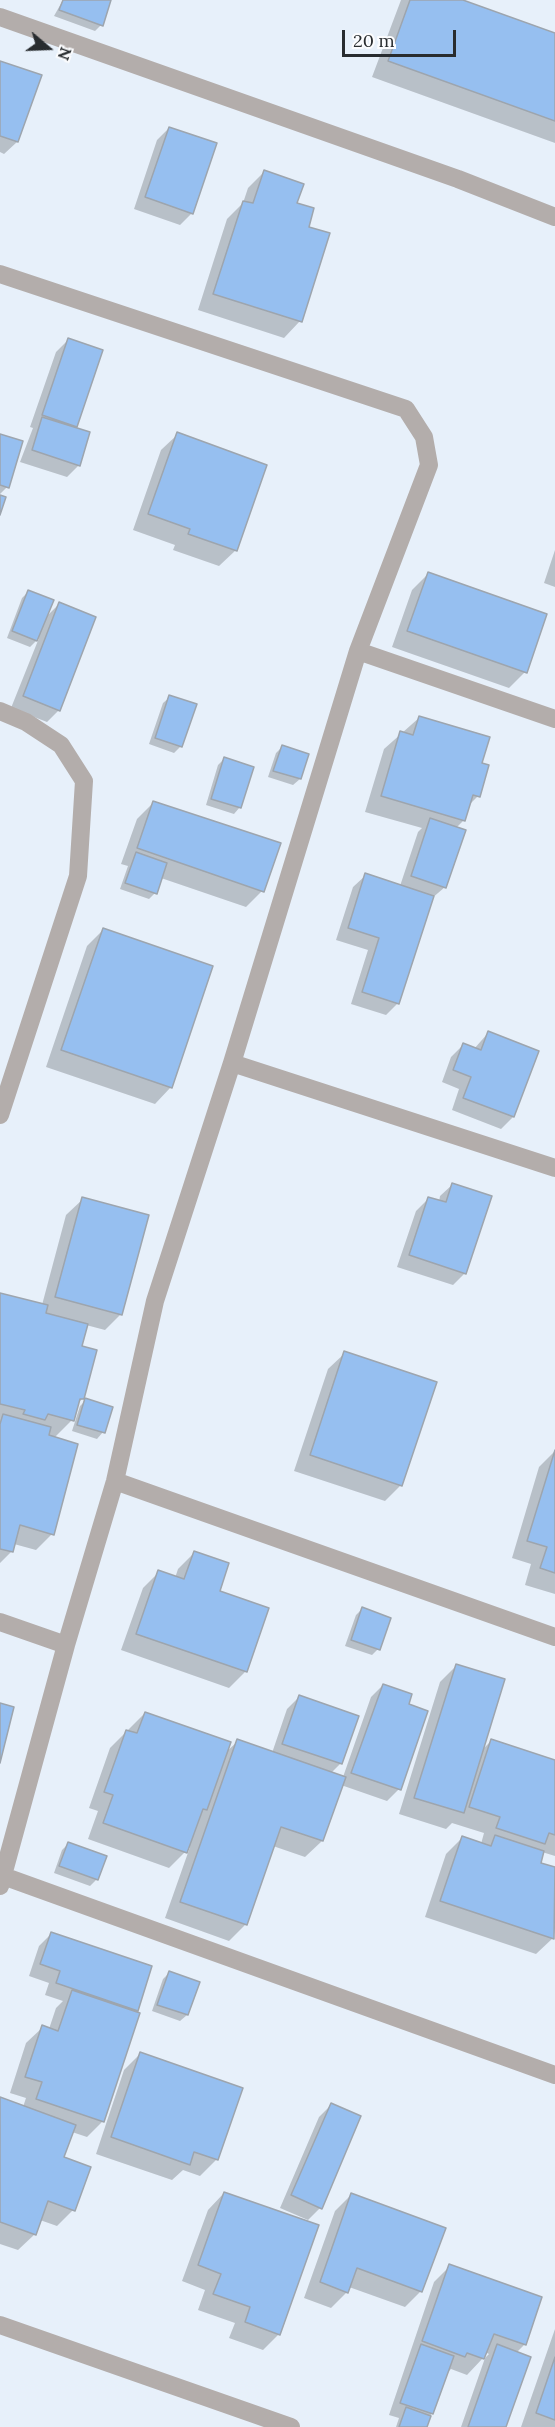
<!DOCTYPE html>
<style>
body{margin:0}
#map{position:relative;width:555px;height:2427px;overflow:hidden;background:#e7f0fa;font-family:Lora,serif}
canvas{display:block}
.north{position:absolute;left:18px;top:18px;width:60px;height:60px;-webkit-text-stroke:4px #fbfcfe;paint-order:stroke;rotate:109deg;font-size:16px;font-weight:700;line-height:24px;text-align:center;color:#282c2f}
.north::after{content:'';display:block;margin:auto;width:21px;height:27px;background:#282c2f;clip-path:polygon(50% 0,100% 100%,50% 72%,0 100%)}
.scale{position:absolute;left:342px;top:30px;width:114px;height:27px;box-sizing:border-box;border:3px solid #282c2f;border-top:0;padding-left:8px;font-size:18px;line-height:21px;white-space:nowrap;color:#282c2f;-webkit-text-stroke:4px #fbfcfe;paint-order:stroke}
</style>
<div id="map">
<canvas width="555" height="2427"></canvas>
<div class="north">N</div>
<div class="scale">20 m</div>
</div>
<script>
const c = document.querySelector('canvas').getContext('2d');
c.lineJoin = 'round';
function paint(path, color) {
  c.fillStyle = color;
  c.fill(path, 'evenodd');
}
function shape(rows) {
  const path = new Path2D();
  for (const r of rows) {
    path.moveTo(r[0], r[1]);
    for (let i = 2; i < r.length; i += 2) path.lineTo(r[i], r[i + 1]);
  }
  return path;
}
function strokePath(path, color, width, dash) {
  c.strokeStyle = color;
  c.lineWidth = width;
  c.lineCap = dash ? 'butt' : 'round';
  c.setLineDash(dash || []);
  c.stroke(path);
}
const shadow = shape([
 [63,0,110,0,101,25,95,31,54,16],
 [401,0,459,0,555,34,555,143,372,77],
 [0,62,40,76,17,142,4,154,0,152],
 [169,128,192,213,180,225,134,209,157,140],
 [264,172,295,204,307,228,300,321,284,338,198,310,227,219,243,203,248,188],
 [68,340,101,351,74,429,79,465,67,477,20,462,33,428,30,427,56,352],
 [178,434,236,550,219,566,173,550,175,545,133,530,161,450],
 [0,435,7,487,0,494],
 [555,550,555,587,544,583],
 [428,574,525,672,509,688,392,647,412,590],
 [28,592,45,618,59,604,59,710,47,722,11,708,39,638,30,647,7,638,22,598],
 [170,697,181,746,174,753,149,744,163,703],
 [420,717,480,764,478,796,467,807,464,820,456,828,445,887,431,899,398,1003,386,1015,351,1004,368,950,336,940,353,887,366,875,400,886,418,832,422,828,365,812,384,749],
 [282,747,307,755,300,779,293,785,268,777,276,753],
 [224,759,240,807,234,814,206,805,218,765],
 [153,803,262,891,246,907,161,878,155,893,149,899,120,889,128,866,121,864,137,819],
 [103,930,171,1087,155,1104,46,1067,87,946],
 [488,1033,513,1117,501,1129,452,1110,459,1089,442,1082,451,1057,463,1045,474,1049],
 [453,1184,465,1273,453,1285,397,1267,416,1211,428,1199,439,1202,440,1196],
 [83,1199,121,1314,105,1330,86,1325,80,1347,82,1399,77,1404,74,1418,54,1438,52,1534,36,1550,14,1544,12,1551,0,1563,0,1294,42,1305,66,1215],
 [345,1353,401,1485,385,1501,294,1471,328,1369],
 [86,1400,103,1432,97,1439,72,1431,80,1406],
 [555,1451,555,1594,525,1585,531,1564,512,1558,539,1467],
 [194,1553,218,1592,246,1671,229,1688,121,1650,143,1588,159,1572,175,1578,178,1569],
 [362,1609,378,1649,372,1655,345,1646,356,1615],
 [456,1666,481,1751,491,1741,555,1762,555,1856,542,1852,539,1864,555,1869,555,1931,553,1938,536,1954,425,1917,446,1854,462,1838,481,1844,484,1833,452,1823,446,1829,399,1814,440,1682],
 [383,1685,407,1705,399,1789,387,1801,341,1785,322,1841,305,1857,273,1846,246,1924,229,1941,165,1918,190,1847,169,1868,88,1839,98,1811,89,1808,110,1748,145,1713,225,1753,238,1741,272,1753,287,1709,299,1697,341,1763,331,1773,343,1777,371,1697],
 [69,1843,105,1856,96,1880,90,1886,54,1873,62,1850],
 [52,1933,136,2010,103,2121,87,2137,72,2132,62,2158,73,2210,57,2226,40,2220,35,2234,18,2250,0,2244,0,2099,23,2107,26,2098,10,2093,26,2043,43,2027,49,2029,56,2008,63,2001,45,1995,49,1983,29,1976,39,1946],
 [169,1973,198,1982,187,2015,180,2021,152,2011,163,1979],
 [140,2054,217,2159,200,2176,183,2170,172,2180,96,2154,124,2070],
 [331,2105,320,2208,308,2220,280,2208,319,2117],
 [224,2193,279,2334,263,2350,229,2338,235,2323,198,2310,205,2290,182,2281,208,2210],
 [351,2195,421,2291,405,2307,349,2287,347,2292,331,2308,304,2298,335,2211],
 [450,2266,525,2344,516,2353,505,2427,461,2427,485,2358,489,2354,485,2352,483,2358,467,2375,451,2369,448,2372,426,2427,396,2427,399,2418,389,2415,434,2282],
 [555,2329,555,2427,521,2427]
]);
const building = shape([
 [63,0,111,0,103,26,59,10,63,0],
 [410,0,463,0,555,33,555,121,388,61,410,0],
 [0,61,42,75,18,142,0,136,0,61],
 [169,127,217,143,193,214,145,197,169,127],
 [264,170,304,184,297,203,314,208,309,227,330,233,302,322,213,294,243,201,253,203,264,170],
 [68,338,103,350,77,427,42,415,68,338],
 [42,417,90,432,80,466,32,450,42,417],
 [177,432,267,465,237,551,188,534,190,529,148,514,177,432],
 [0,434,23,441,9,488,0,485,0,434],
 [0,495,6,497,0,515,0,495],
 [428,572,547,614,527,673,407,631,428,572],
 [28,590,54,600,37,641,12,631,28,590],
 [59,602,96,617,60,711,23,696,59,602],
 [169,695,197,704,182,747,155,738,169,695],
 [419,716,490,737,482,763,489,765,480,797,473,795,465,821,381,796,400,731,413,735,419,716],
 [282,745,309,754,301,779,273,771,282,745],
 [224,757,254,767,241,808,211,799,224,757],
 [153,801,281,843,264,892,137,848,153,801],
 [430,818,466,830,446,888,411,876,430,818],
 [136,852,167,863,157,894,125,883,136,852],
 [365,873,434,896,399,1004,362,992,379,938,348,928,365,873],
 [103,928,213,966,172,1088,61,1050,103,928],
 [488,1031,539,1051,514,1117,463,1098,471,1077,453,1070,463,1043,481,1050,488,1031],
 [452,1183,492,1196,466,1274,409,1255,428,1197,446,1202,452,1183],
 [82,1197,149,1215,122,1315,55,1297,82,1197],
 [0,1293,48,1305,46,1313,88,1324,82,1346,97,1350,84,1399,80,1399,74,1421,48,1414,45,1420,23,1414,25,1410,0,1404,0,1293],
 [344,1351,437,1382,402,1486,310,1455,344,1351],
 [85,1398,113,1407,105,1433,77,1425,85,1398],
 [3,1414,51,1427,49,1435,78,1444,54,1535,20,1525,13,1552,0,1549,0,1424,3,1414],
 [555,1450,555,1573,540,1568,547,1547,527,1541,555,1450],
 [194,1551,229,1563,220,1591,269,1608,247,1672,136,1634,158,1570,184,1579,194,1551],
 [362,1607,391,1618,380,1650,351,1640,362,1607],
 [456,1664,505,1679,464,1813,414,1798,456,1664],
 [383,1684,412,1694,409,1704,428,1711,401,1790,351,1773,383,1684],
 [299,1695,359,1716,342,1764,282,1744,299,1695],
 [0,1703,14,1707,0,1763,0,1703],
 [145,1712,231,1742,207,1810,203,1809,187,1853,103,1823,113,1795,104,1792,126,1730,137,1733,145,1712],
 [237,1739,346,1777,323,1841,281,1827,247,1925,180,1902,237,1739],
 [491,1739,555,1760,555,1835,549,1833,545,1844,496,1828,500,1817,469,1807,491,1739],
 [495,1835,544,1851,541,1863,555,1867,554,1939,440,1901,462,1836,491,1846,495,1835],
 [68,1842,107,1856,98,1880,59,1866,68,1842],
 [51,1932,152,1966,138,2011,56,1983,60,1971,40,1964,51,1932],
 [169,1971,200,1982,188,2015,157,2005,169,1971],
 [72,1990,140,2013,104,2122,36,2099,42,2082,25,2077,42,2025,58,2031,72,1990],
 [140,2052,243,2088,218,2160,194,2152,190,2165,111,2137,140,2052],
 [0,2097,76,2125,64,2157,91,2167,75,2211,48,2201,36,2235,0,2222,0,2097],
 [331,2103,361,2116,322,2209,291,2195,331,2103],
 [224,2192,319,2225,280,2335,245,2322,250,2307,213,2294,221,2274,198,2265,224,2192],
 [351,2193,446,2228,422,2292,357,2268,348,2293,320,2282,351,2193],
 [449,2264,542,2297,526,2345,494,2334,484,2359,467,2353,465,2357,422,2341,449,2264],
 [421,2344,454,2356,433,2414,400,2403,421,2344],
 [497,2344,531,2357,506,2427,468,2427,497,2344],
 [555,2357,555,2420,536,2413,555,2357],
 [406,2407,431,2416,427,2427,399,2427,406,2407]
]);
const street = shape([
 [0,17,458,179,555,217],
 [0,274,406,409,424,437,429,465,358,651,232,1063,155,1301,115,1481,66,1645,0,1886],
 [358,651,555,719],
 [0,711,26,722,61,745,84,781,78,876,0,1115],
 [232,1063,555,1168],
 [115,1481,555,1637],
 [0,1622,66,1645],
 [3,1876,555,2075],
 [0,2325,291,2427]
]);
paint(shadow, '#0003');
paint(building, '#96bff0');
strokePath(building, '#9da5ae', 1.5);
strokePath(street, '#b3adab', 18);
</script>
